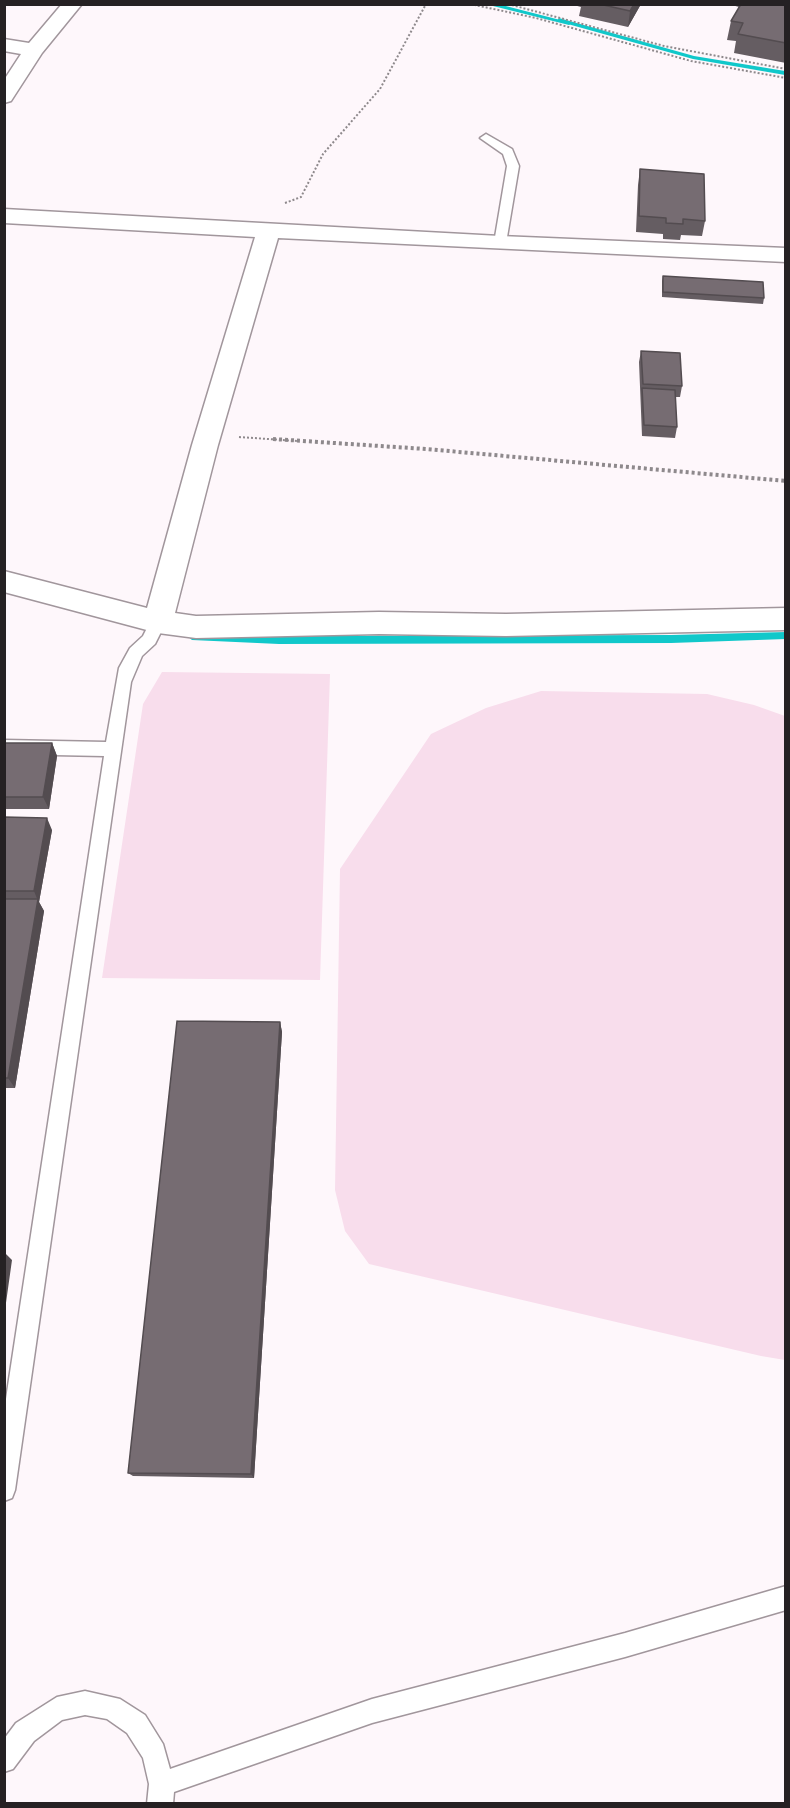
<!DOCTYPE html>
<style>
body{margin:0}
#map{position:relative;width:790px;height:1808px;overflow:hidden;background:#fef7fb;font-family:Cabin,sans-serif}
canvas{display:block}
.frame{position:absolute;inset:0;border:6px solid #252123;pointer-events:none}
</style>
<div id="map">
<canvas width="790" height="1808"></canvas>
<div class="frame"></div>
</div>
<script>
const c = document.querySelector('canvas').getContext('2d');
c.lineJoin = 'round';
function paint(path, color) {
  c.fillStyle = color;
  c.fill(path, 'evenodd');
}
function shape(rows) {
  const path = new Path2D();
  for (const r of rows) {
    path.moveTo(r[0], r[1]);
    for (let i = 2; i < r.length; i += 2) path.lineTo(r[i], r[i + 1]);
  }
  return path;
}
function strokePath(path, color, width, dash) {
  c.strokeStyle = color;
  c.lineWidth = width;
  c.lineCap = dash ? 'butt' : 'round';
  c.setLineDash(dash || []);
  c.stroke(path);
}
const green = shape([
 [162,672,330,674,320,980,102,978,143,704],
 [541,691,707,694,754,705,785,716,785,1360,761,1356,369,1264,345,1231,335,1190,340,869,431,734,486,708]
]);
const water = shape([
 [559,18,694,56,785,71,785,75,693,59,557,21]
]);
const stream = shape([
 [485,4,498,4,572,23,569,25,485,4],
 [192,632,279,636,671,635,786,632,786,639,671,643,279,644,192,640,187,636,192,632]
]);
const pathFar1 = shape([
 [470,4,536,18,691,61,786,78],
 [508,4,664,46,786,69],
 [285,203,301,197,323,154,380,89,426,4],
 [239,437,297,441]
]);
const path = shape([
 [273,439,426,449,786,481]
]);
const lane = shape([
 [486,134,512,149,519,166,506,243,500,247,494,243,507,166,503,154,480,138,486,134],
 [158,616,164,618,166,622,155,644,142,656,131,682,15,1490,12,1498,4,1501,4,1412,104,756,4,754,4,740,106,742,119,668,130,648,143,636,152,618,158,616],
 [786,1586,786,1610,625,1657,372,1723,174,1792,173,1804,147,1804,149,1784,143,1758,127,1733,107,1719,85,1715,62,1720,34,1741,13,1769,4,1772,4,1739,16,1723,57,1697,85,1691,120,1699,145,1715,163,1744,170,1769,372,1699,625,1633,786,1586]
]);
const street = shape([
 [62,4,82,4,42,53,11,101,4,103,4,80,21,54,4,51,4,39,29,43,62,4],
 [4,209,500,236,786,248,786,262,278,238,218,445,175,613,196,616,379,612,506,614,786,608,786,630,506,636,379,634,196,638,158,633,4,592,4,571,147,608,192,445,255,237,4,223,4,209]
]);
const wall = shape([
 [570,4,641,4,628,27,579,16,581,7],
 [728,4,786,4,786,63,734,53,736,41,727,40,731,21,739,7],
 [640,169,705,221,702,236,681,235,680,240,663,239,663,234,636,232,638,185],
 [663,276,764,298,763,304,662,297,662,281],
 [641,351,682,386,680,397,675,397,677,427,675,438,642,436,639,362],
 [4,743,52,743,57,756,49,809,4,809],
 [4,817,52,830,39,902,44,911,15,1088,4,1088],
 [280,1022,282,1032,254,1478,133,1476,128,1473]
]);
const shadedWall = shape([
 [634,4,641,4,628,27,630,11],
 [52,743,57,756,49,809,43,797],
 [47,818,52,830,39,902,44,911,15,1088,8,1078,38,901,34,891],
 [280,1022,282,1032,254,1478,251,1474],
 [5,1253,12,1260,4,1317,4,1259]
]);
const building = shape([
 [599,4,634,4,630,11,599,4],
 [741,4,786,4,786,43,738,34,743,23,731,21,741,4],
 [640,169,704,174,705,221,683,219,683,224,666,223,666,218,639,216,640,169],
 [663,276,763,282,764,298,663,292,663,276],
 [641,351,680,353,682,386,643,384,641,351],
 [642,388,675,390,677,427,644,425,642,388],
 [4,743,52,743,43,797,4,797,4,743],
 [4,817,47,818,34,891,4,891,4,817],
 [4,899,38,899,8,1078,4,1078,4,899],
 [177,1021,280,1022,251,1474,128,1473,177,1021]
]);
paint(green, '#f8ddec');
paint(water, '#11c8ca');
paint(stream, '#11c8ca');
strokePath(lane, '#a1969c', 3);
strokePath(street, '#a1969c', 3);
strokePath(pathFar1, '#8e898c', 2, [2, 2]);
strokePath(path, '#8e898c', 4, [3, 3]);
paint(lane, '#fff');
paint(street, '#fff');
paint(wall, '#655d62');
paint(shadedWall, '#534c50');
paint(building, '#766c72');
strokePath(building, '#534c50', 1.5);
</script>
